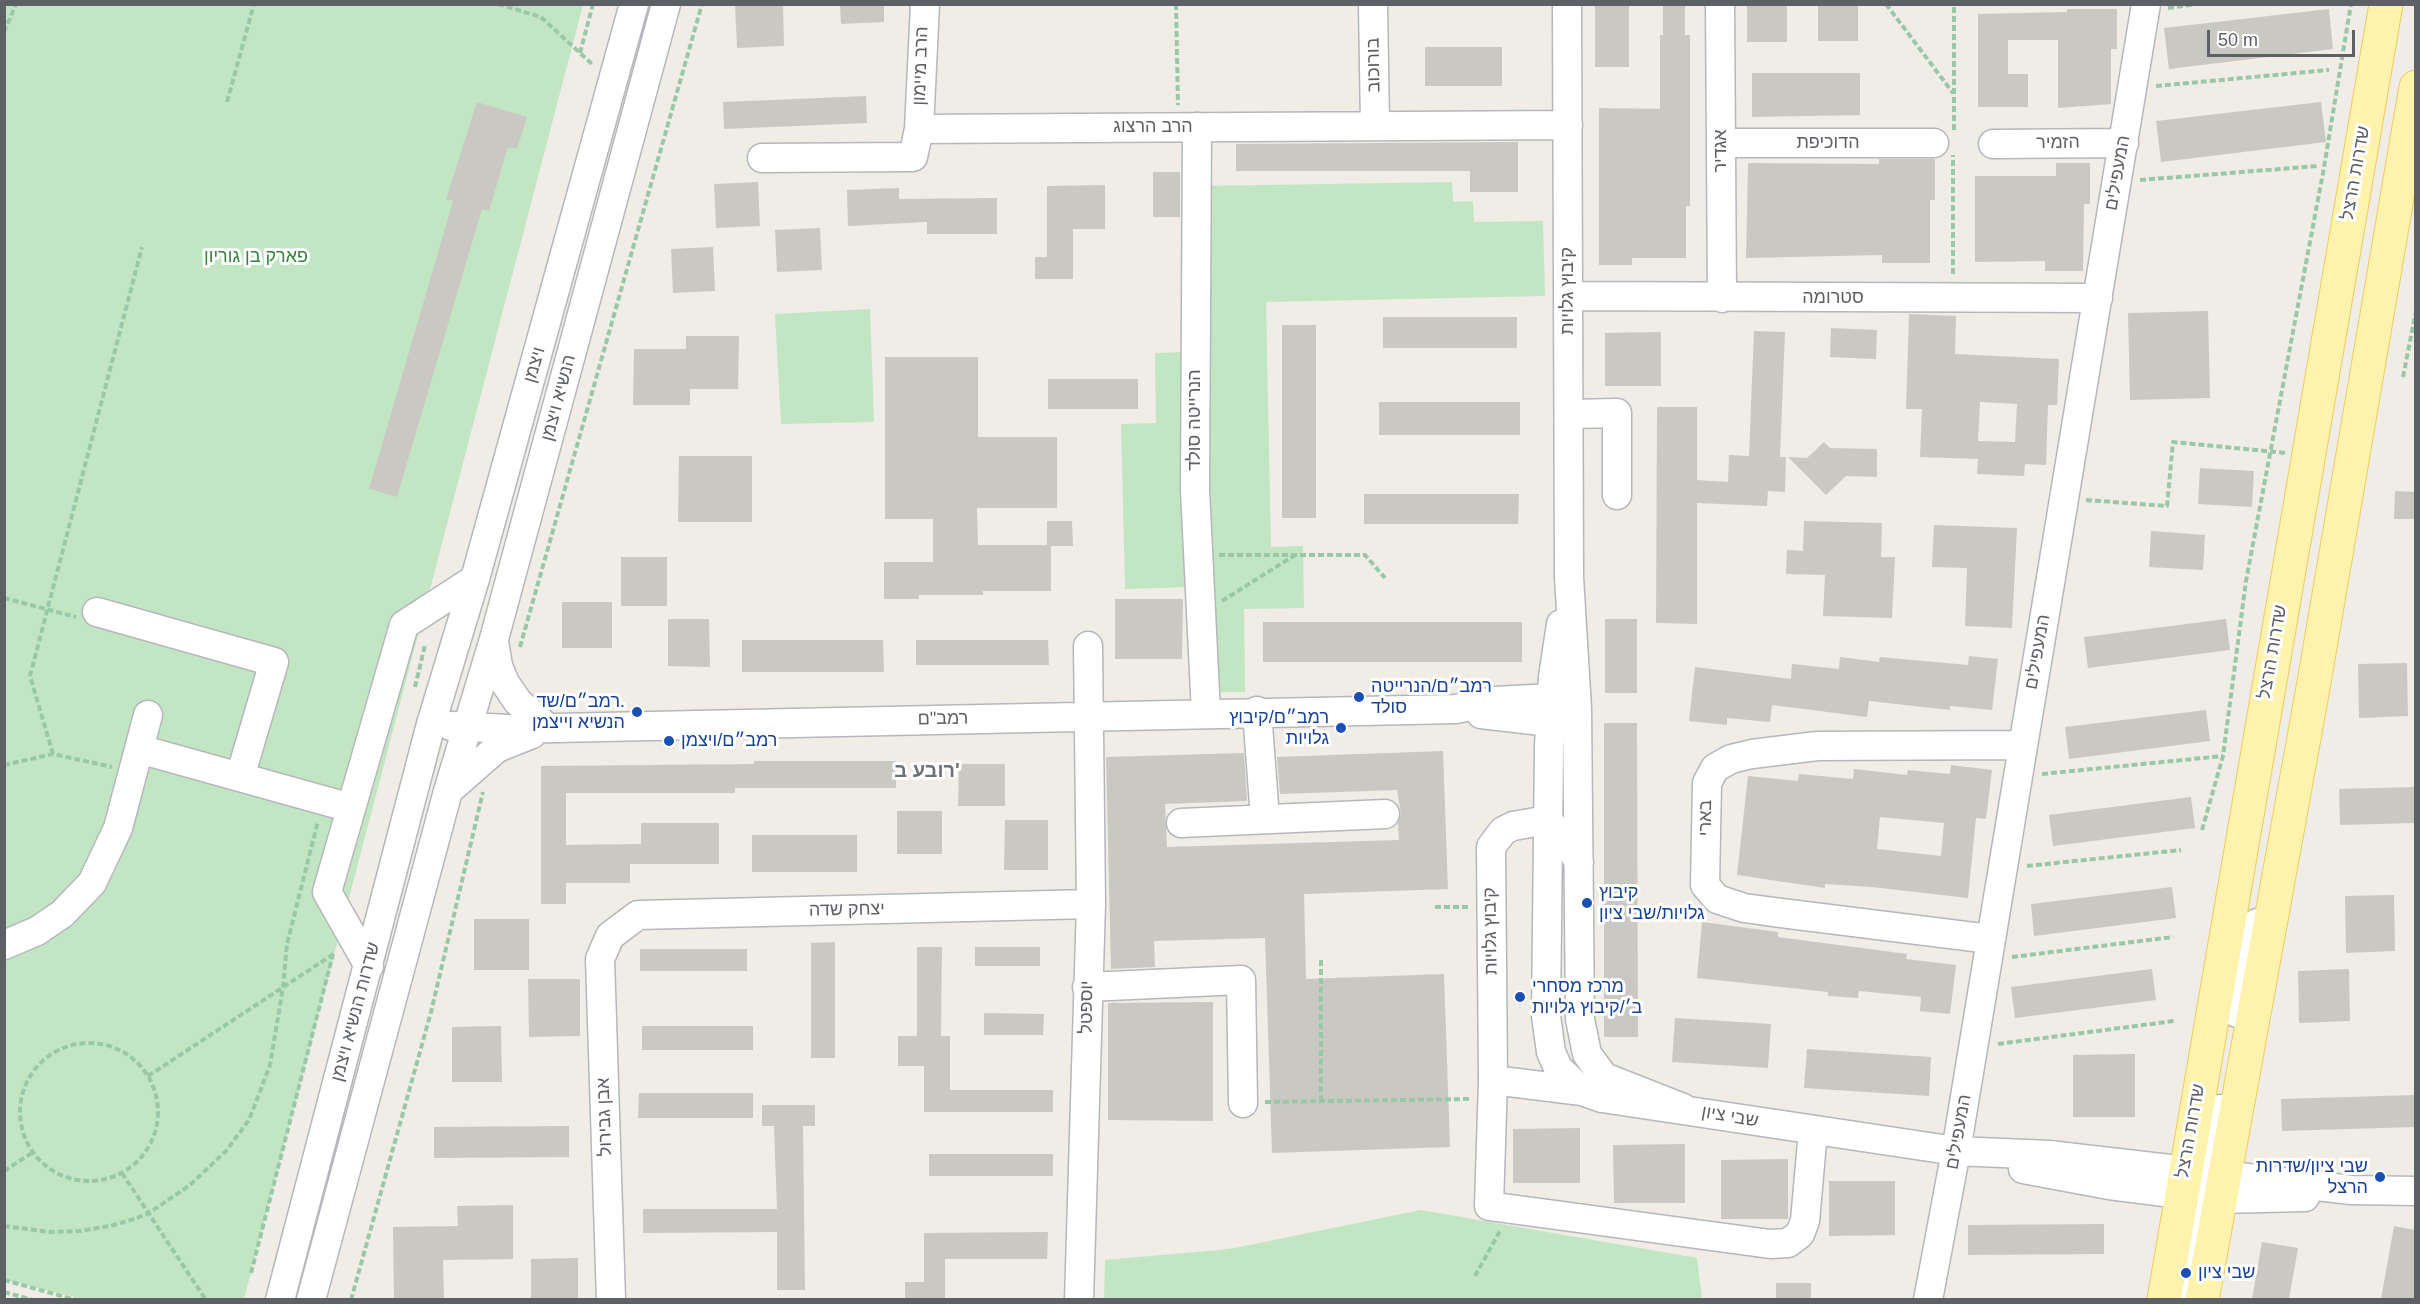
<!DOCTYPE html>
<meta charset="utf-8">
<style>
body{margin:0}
#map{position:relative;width:2420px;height:1304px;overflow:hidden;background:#efede5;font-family:Arial,sans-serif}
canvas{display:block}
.frame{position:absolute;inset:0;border:6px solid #5d6065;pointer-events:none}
.scale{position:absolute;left:2207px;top:30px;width:148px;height:27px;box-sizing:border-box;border:3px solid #5d6065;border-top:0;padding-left:8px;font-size:18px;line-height:21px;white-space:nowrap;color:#5d6065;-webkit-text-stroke:4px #fff;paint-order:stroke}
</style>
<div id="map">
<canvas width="2420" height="1304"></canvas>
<div class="frame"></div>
<div class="scale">50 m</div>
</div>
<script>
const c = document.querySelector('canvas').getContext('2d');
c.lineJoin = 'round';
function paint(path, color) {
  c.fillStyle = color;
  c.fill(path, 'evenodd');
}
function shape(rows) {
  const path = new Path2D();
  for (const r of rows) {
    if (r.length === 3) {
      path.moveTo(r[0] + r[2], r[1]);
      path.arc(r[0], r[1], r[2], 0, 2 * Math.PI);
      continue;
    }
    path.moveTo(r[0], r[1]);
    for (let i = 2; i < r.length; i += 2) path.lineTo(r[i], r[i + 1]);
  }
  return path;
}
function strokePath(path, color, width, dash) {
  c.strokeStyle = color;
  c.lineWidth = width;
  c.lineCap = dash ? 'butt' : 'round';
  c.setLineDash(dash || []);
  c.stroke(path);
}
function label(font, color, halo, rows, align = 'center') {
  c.font = font + ' Arial,"Noto Sans Hebrew",sans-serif';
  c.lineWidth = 6;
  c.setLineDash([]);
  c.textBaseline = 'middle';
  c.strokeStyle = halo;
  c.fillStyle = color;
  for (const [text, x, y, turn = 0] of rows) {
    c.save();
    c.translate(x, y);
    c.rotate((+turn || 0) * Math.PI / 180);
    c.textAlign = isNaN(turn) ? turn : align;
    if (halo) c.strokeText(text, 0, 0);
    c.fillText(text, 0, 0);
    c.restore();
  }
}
const green = shape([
 [5,5,583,5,244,1299,83,1299,5,1280],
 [1452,182,1453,202,1473,201,1474,222,1543,221,1545,296,1266,302,1271,547,1303,546,1304,608,1244,609,1245,692,1208,692,1200,186],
 [870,309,874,422,781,424,775,314],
 [1187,352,1192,587,1125,589,1121,424,1156,423,1155,353],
 [1421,1210,1697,1258,1702,1299,1104,1299,1105,1260,1230,1249]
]);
const building = shape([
 [735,4,783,4,784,46,737,48],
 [840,4,884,4,884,22,841,24],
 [1595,4,1629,4,1629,67,1595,67],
 [1663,4,1685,4,1685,35,1690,35,1690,206,1686,206,1686,258,1632,258,1632,265,1599,265,1599,108,1660,109,1660,35,1663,35],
 [1747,4,1787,4,1787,42,1747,42],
 [1818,4,1858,4,1858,41,1818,41],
 [2067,9,2117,9,2117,49,2111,49,2111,104,2058,108,2058,40,2008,40,2008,74,2028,74,2028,107,1978,107,1978,14,2067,12],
 [2329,9,2333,49,2169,69,2164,28],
 [1425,47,1502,47,1502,86,1425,86],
 [1752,73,1860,73,1860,115,1752,117],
 [866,96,867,123,724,129,723,102],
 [477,102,527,117,517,149,508,147,489,211,482,209,397,497,369,489,453,201,446,199],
 [2321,102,2326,142,2161,162,2156,121],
 [1518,142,1518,192,1470,192,1470,171,1236,171,1236,144],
 [1879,159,1935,159,1935,200,1930,200,1930,263,1882,263,1882,255,1746,258,1748,163,1879,164],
 [2056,163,2090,163,2090,204,2084,204,2083,271,2045,271,2045,261,1975,262,1975,176,2056,176],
 [1153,172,1180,172,1180,217,1153,217],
 [758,182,760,226,716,228,714,184],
 [1105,185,1105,229,1073,229,1073,279,1035,279,1035,257,1047,257,1047,186],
 [899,188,899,199,997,198,997,234,927,234,927,222,848,226,847,190],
 [820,228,822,270,777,272,775,230],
 [713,247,715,291,673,293,671,249],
 [2208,311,2210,398,2130,400,2128,313],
 [1909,314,1956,316,1955,354,2059,359,2057,405,2048,405,2046,465,2025,464,2024,476,1977,474,1978,459,1920,457,1922,409,1906,409],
 [1980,402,2017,404,2015,442,1978,441],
 [1383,317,1517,317,1517,348,1383,348],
 [1282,325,1316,325,1316,518,1282,518],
 [1831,328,1877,330,1876,359,1830,357],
 [1754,331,1785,332,1780,457,1786,457,1785,492,1768,491,1767,506,1697,503,1697,624,1656,623,1657,407,1697,407,1697,480,1728,482,1729,455,1749,456],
 [1661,332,1661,386,1605,386,1605,333],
 [686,336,739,336,738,389,690,389,690,405,633,405,634,349,686,349],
 [885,357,978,357,978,437,1057,437,1057,508,977,508,978,545,1047,545,1047,521,1072,521,1073,546,1051,546,1051,591,983,591,983,595,919,595,919,599,884,599,884,562,933,562,933,519,885,519],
 [1048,379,1138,379,1138,409,1048,409],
 [1379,402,1520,402,1520,435,1379,435],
 [1824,442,1830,448,1877,449,1877,477,1846,476,1826,495,1788,457,1807,458],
 [679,456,752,456,752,522,678,522],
 [2200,468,2254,471,2252,507,2198,504],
 [2395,491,2415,492,2415,519,2394,519],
 [1364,494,1519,494,1518,524,1364,524],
 [1804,521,1882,523,1881,557,1895,557,1892,618,1823,616,1825,575,1786,574,1787,550,1803,551],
 [1934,525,2017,528,2012,628,1965,626,1967,568,1932,567],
 [2151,531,2205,535,2203,570,2149,567],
 [621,557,667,557,667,606,621,606],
 [1115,599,1183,599,1182,659,1115,659],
 [562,602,612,602,612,648,562,648],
 [668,619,709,619,710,667,668,666],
 [1605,619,1637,619,1637,693,1605,693],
 [2226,619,2230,650,2088,668,2084,637],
 [1263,622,1522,622,1522,662,1263,662],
 [742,640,883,640,884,672,742,672],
 [916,640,1048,640,1049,665,916,665],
 [1969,656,1998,659,1992,710,1950,706,1950,710,1869,701,1867,717,1772,705,1770,722,1727,718,1727,725,1689,721,1695,667,1791,679,1792,664,1839,669,1840,657,1879,662,1880,657,1968,665],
 [2407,663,2408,716,2359,718,2358,664],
 [2206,710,2210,741,2069,759,2065,727],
 [1604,723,1637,723,1638,1037,1604,1037],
 [1443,751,1448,889,1304,894,1306,979,1444,974,1450,1147,1272,1153,1265,938,1154,941,1155,967,1111,969,1106,757,1244,753,1247,801,1165,804,1167,847,1399,840,1398,823,1401,814,1397,790,1280,794,1277,757],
 [754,761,896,761,896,788,735,788,735,793,566,793,566,845,641,844,641,823,719,823,719,864,630,864,630,883,566,883,566,904,541,904,541,766,754,764],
 [959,764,1005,764,1005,806,958,806],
 [1951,765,1992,770,1986,819,1976,818,1968,898,1872,887,1825,884,1825,888,1737,875,1748,776,1798,781,1799,774,1853,779,1854,769,1907,775,1908,770,1950,774],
 [1880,817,1944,823,1941,856,1877,849],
 [2415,787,2415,823,2340,825,2339,789],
 [2191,797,2195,828,2053,846,2049,815],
 [897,811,942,811,942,854,897,854],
 [1005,820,1048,820,1048,870,1004,870],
 [752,835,857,835,857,872,752,872],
 [2172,887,2176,918,2034,936,2031,904],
 [2394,895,2395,951,2346,953,2345,896],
 [474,919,529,919,529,970,474,970],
 [1702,922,1778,932,1778,937,1907,954,1906,959,1956,965,1950,1014,1920,1011,1921,997,1859,991,1858,998,1828,996,1828,992,1697,978],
 [835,942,835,1058,811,1058,811,943],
 [917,947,942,947,941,1036,950,1036,950,1090,1053,1090,1053,1112,924,1112,924,1066,898,1066,898,1036,917,1036],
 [975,947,1040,947,1040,966,975,966],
 [640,949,747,949,747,971,640,971],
 [2152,969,2156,1000,2015,1018,2011,987],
 [2349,969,2350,1021,2299,1023,2298,971],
 [528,979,580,979,580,1036,529,1037],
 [1213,1002,1213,1121,1108,1120,1108,1003],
 [984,1013,1044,1014,1043,1035,984,1035],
 [1675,1018,1771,1024,1768,1068,1672,1062],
 [501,1026,502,1082,452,1082,452,1027],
 [642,1026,753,1026,753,1050,642,1050],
 [1807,1049,1931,1057,1929,1096,1804,1088],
 [2135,1054,2135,1117,2073,1117,2073,1055],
 [639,1093,753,1093,753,1118,638,1118],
 [2415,1095,2415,1127,2282,1131,2281,1099],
 [762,1105,815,1105,815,1126,803,1126,805,1290,777,1290,777,1232,643,1233,643,1209,777,1209,774,1126,762,1126],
 [569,1126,569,1157,434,1158,434,1127],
 [1580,1128,1580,1183,1513,1183,1513,1129],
 [1685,1144,1685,1203,1614,1203,1613,1145],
 [929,1154,1053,1154,1053,1176,929,1176],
 [1788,1159,1788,1219,1721,1219,1721,1160],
 [1829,1181,1895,1181,1895,1235,1829,1236],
 [513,1205,513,1259,443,1260,444,1299,394,1299,393,1227,458,1226,457,1206],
 [2104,1224,2104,1254,1968,1255,1968,1225],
 [2394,1226,2415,1230,2415,1299,2381,1299],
 [1048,1232,1047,1259,945,1259,945,1299,905,1299,905,1282,924,1282,924,1233],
 [2262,1242,2298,1248,2289,1299,2252,1299],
 [578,1258,578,1299,531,1299,531,1259],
 [1776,1283,1811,1283,1811,1299,1776,1299]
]);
const path = shape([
 [498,4,541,17,593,65],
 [1176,4,1178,105],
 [1886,4,1953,93],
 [2168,8,2197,4],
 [4,32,16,4],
 [580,53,593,4],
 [2156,86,2329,70],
 [227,102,254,4],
 [1954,130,1954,4],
 [2140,180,2318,166],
 [1953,274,1953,155],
 [2403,377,2416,311],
 [2086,500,2167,506,2173,442,2286,453],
 [1219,555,1365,555,1385,578],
 [4,598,76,617],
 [1222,601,1295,555],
 [520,647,702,4],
 [415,687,425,645],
 [53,754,30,676,142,247],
 [4,765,53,754,112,767],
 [2042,774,2223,756],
 [2202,830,2223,756,2246,581,2323,173,2351,4],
 [2027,866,2181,850],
 [1435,907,1470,907],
 [2012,957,2173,937],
 [1321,960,1321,1101],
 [89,1112,69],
 [1998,1044,2174,1021],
 [148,1076,335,953],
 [1265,1102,1470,1099],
 [4,1171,32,1153],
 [122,1173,206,1300],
 [4,1226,50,1232,80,1231,110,1226,134,1219,149,1213,190,1185,226,1151,249,1120,270,1065,283,987,287,944,318,821],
 [251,1273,333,954],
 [1475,1276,1501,1229],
 [4,1280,76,1300],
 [4,1292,33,1300],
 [351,1300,431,1012,483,792]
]);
const minor = shape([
 [1373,4,1375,126],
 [1567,4,1569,577,1577,708,1580,1019,1587,1054,1604,1077,1683,1108],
 [1720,4,1722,298],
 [1197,127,1195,490,1206,713],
 [919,129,925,4],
 [1721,143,1934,143],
 [1993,144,2124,143],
 [762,158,913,157,919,129,1568,125],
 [1568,296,2098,298],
 [1569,414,1617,413,1617,495],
 [97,612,274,662,240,777],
 [1561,624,1553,677,1549,746,1546,1016,1551,1052,1558,1068,1582,1091],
 [494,641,498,666,505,683,518,702,548,728],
 [1257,711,1265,819],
 [1481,714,1550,722,1568,713],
 [451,726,509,729,1456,709,1495,701,1552,698,1577,708],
 [139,749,351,808],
 [449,790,497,748,532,734],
 [1181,823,1385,814],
 [1579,862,1567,842,1547,820,1513,826,1503,831,1491,847,1493,1080,1489,1206,1770,1244,1788,1243,1800,1234,1805,1221,1813,1131],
 [1990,939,1781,913,1744,908,1717,899,1705,885,1707,783,1715,768,1731,759,1752,754,1817,746,2022,745],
 [4,945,37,931,62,914,92,883,118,828,148,715],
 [369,966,327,892,404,625,475,579],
 [1087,987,1241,980,1243,1103],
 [2237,1013,2246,962,2257,923],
 [1493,1080,1582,1091,1602,1098,1956,1151,2049,1155,2351,1190,2416,1191],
 [2023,1169,2109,1185,2220,1199,2305,1197],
 [2188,1238,2207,1173,2220,1109],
 [280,1300,431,724,475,579,634,4],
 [311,1300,448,791,494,639,666,4],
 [611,1300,600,959,610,936,638,915,1091,904],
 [1079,1300,1091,904,1088,646],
 [1928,1300,1956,1151,2146,4],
 [2183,1300,2187,1246]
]);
const major = shape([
 [2164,1300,2386,4],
 [2202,1300,2313,688,2416,87]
]);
const markers = [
 [1359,697,6,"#1a4fb4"],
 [637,712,6,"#1a4fb4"],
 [1341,728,6,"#1a4fb4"],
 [669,741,6,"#1a4fb4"],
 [1587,903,6,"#1a4fb4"],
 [1520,997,6,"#1a4fb4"],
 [2380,1177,6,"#1a4fb4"],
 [2186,1273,6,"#1a4fb4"]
];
const streetNames = [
 ["בורוכוב",1374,65,-91],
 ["הרב מיימון",921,66,-88],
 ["הרב הרצוג",1153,127],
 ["הדוכיפת",1828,143],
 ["הזמיר",2058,143,-1],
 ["אגדיר",1721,151,-90],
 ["המעפילים",2118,173,-80],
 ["שדרות הרצל",2356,173,-80],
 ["קיבוץ גלויות",1568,291,-90],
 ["סטרומה",1833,298],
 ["ויצמן",535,365,-74],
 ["הנשיא ויצמן",559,398,-75],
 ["הנרייטה סולד",1195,420,-90],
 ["המעפילים",2038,652,-80],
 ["שדרות הרצל",2273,652,-80],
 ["רמב\"ם",943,719,-1],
 ["בארי",1706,818,-89],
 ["יצחק שדה",847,910,-1],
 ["קיבוץ גלויות",1491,931,-91],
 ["יוספטל",1087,1007,-89],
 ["שדרות הנשיא ויצמן",356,1012,-75],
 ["אבן גבירול",605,1117,-92],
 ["שבי ציון",1730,1117,10],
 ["שדרות הרצל",2191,1131,-80],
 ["המעפילים",1959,1132,-80]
];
const parkNames = [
 ["פארק בן גוריון",256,257]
];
const transitNames = [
 ["רמב״ם/הנרייטה",1371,687],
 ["סולד",1371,708],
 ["רמב״ם/שד.",625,702,"right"],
 ["הנשיא וייצמן",625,723,"right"],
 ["רמב״ם/קיבוץ",1329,718,"right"],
 ["גלויות",1329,739,"right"],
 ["רמב״ם/ויצמן",681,741],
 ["קיבוץ",1599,893],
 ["גלויות/שבי ציון",1599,914],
 ["מרכז מסחרי",1532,987],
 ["ב׳/קיבוץ גלויות",1532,1008],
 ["שבי ציון/שדרות",2368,1167,"right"],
 ["הרצל",2368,1188,"right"],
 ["שבי ציון",2198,1273]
];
const neighbourhoodNames = [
 ["רובע ב'",927,771]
];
paint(green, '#c2e6c3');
paint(building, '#cac8c2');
strokePath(minor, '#b6b7bc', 31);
strokePath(major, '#efcb5e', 35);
strokePath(path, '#9bc7a9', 4, [6, 3]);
strokePath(minor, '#fff', 28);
strokePath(major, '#fef3ac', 33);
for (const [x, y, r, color] of markers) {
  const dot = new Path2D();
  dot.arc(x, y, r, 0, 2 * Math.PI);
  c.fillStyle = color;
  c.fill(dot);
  strokePath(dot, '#fff', 2);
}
label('18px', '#5d6065', '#fff', streetNames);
label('18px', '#36833c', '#fff', parkNames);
label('18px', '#164399', '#fff', transitNames, 'left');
label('bold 20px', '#6e7277', '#fff', neighbourhoodNames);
</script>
